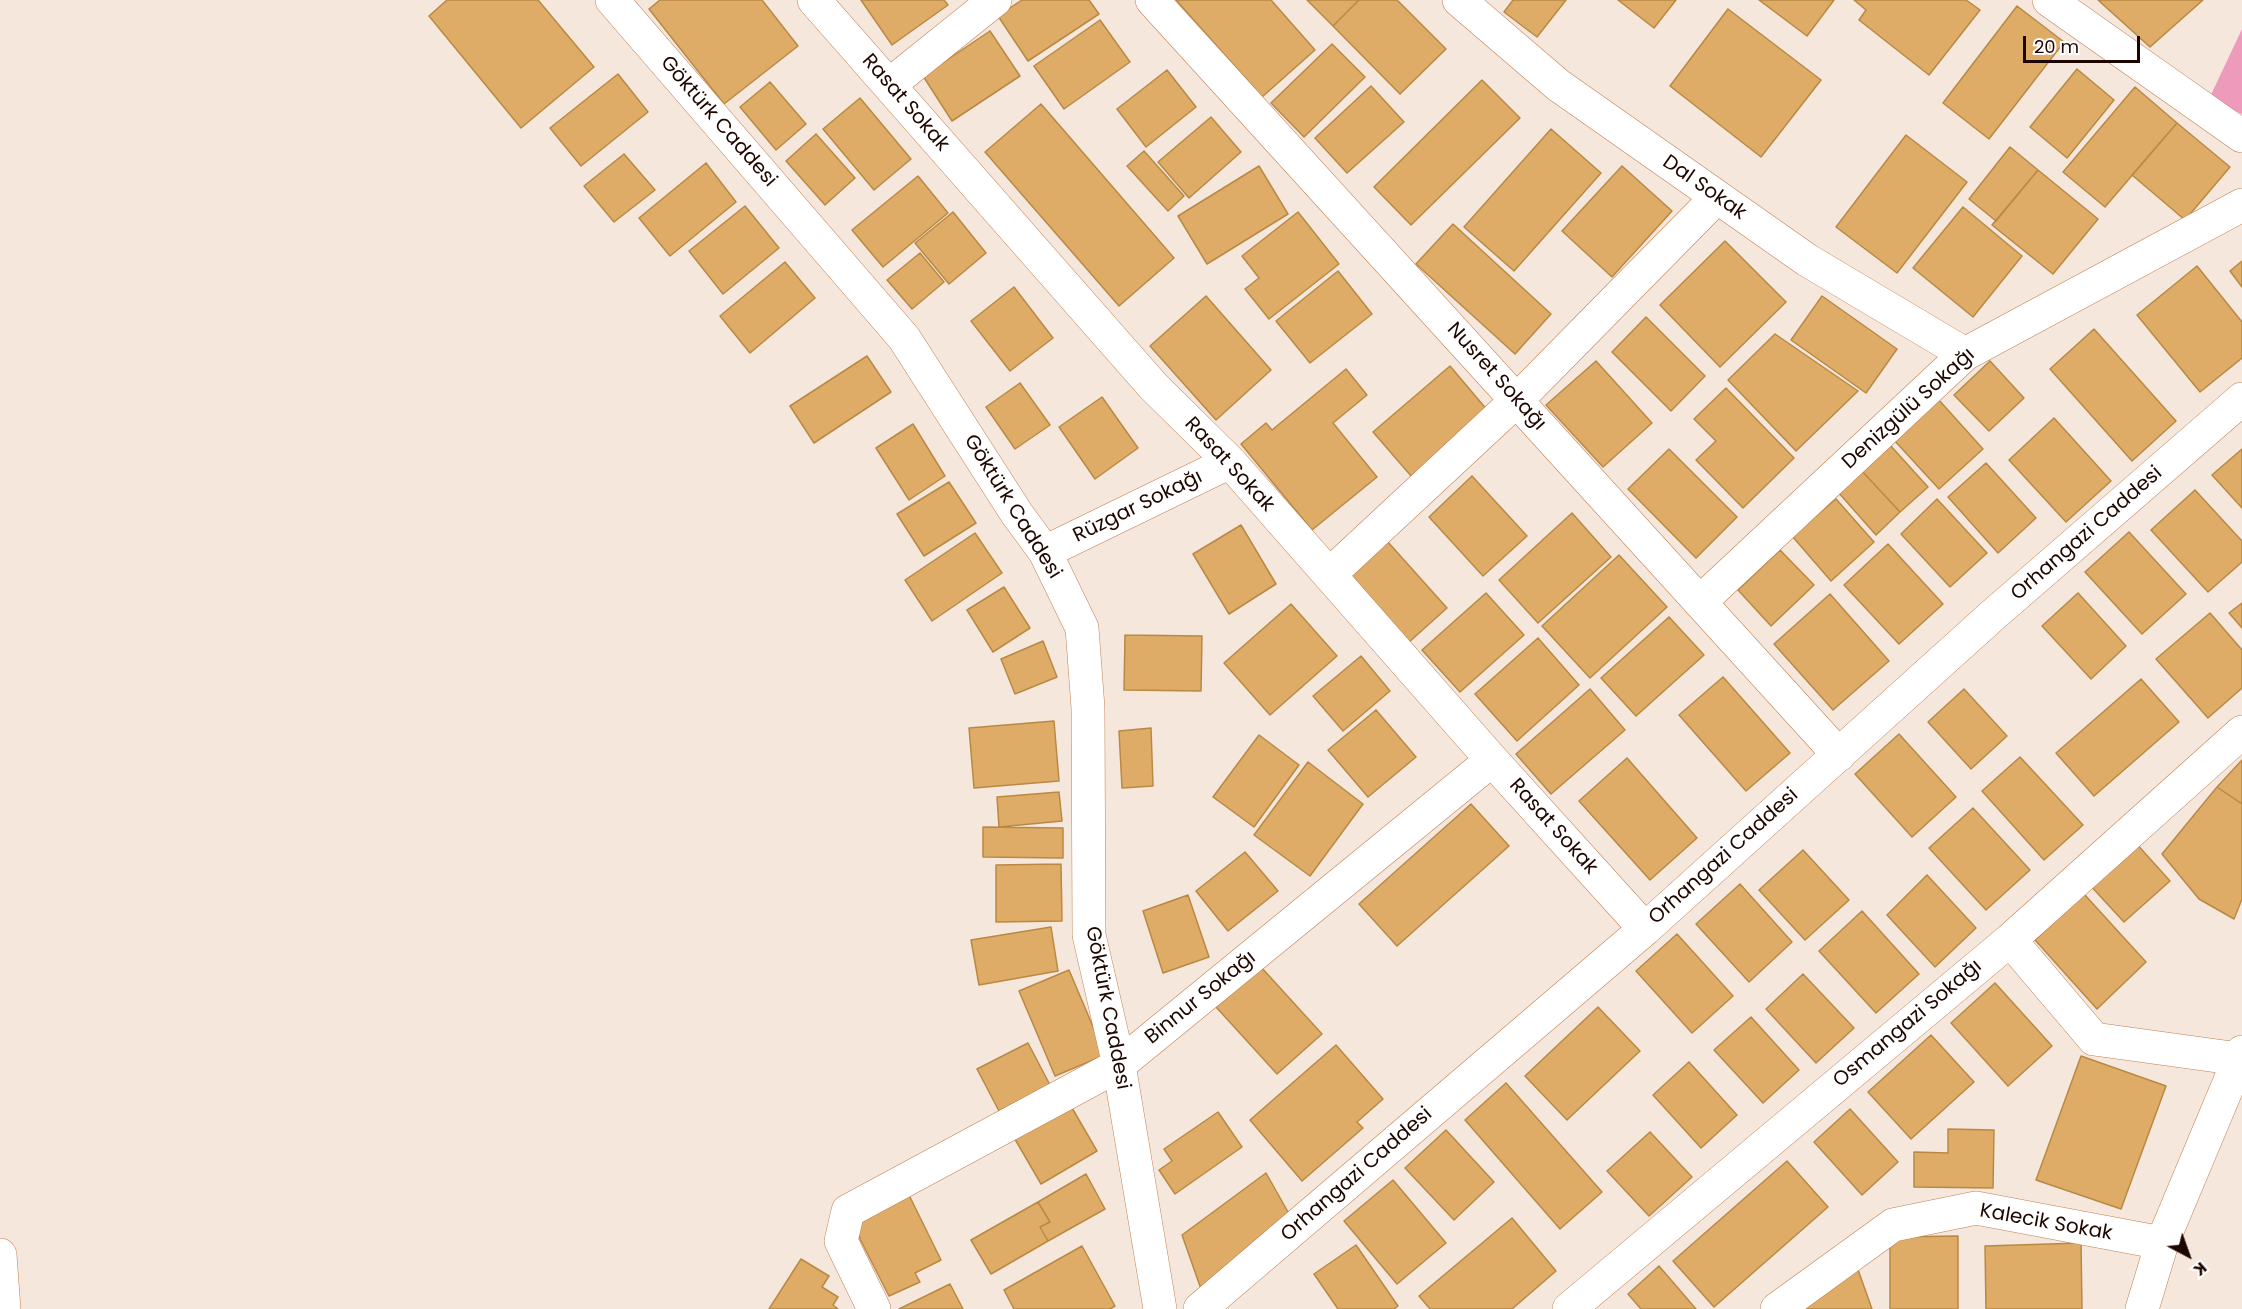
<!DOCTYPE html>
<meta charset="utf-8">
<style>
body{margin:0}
#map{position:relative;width:2242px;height:1309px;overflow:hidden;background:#f6e7dd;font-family:Poppins,sans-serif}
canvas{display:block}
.north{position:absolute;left:2158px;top:1225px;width:60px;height:60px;-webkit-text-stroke:4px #fff;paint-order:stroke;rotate:139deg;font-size:16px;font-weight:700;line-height:24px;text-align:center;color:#1e0600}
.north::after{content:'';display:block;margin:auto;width:21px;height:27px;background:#1e0600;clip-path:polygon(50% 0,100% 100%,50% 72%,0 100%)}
.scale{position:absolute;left:2023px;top:36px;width:117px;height:27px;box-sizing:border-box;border:3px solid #1e0600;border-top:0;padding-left:8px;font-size:18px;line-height:21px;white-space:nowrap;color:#1e0600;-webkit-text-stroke:4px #fff;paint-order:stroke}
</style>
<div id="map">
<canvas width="2242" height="1309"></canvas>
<div class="north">K</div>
<div class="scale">20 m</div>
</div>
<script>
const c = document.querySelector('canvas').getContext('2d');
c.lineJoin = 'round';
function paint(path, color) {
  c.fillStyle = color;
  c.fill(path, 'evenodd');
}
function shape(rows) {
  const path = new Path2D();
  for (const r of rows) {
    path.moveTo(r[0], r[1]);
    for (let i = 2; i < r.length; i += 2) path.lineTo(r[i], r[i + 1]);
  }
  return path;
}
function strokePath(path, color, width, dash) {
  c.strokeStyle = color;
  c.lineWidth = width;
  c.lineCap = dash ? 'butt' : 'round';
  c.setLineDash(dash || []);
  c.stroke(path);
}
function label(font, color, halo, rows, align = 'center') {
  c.font = font + ' Poppins,sans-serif';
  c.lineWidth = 4.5;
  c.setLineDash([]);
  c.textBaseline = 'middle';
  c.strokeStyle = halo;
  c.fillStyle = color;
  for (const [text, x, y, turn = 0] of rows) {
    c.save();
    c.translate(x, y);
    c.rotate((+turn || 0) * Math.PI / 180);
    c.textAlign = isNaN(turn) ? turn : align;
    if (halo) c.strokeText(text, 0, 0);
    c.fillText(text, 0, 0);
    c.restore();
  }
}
const green = shape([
 [2242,29,2242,114,2209,99]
]);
const building = shape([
 [447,0,538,0,594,67,521,128,429,16,447,0],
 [660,0,762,0,798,46,724,104,649,9,660,0],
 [861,0,944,0,948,5,892,45,861,0],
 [1022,0,1089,0,1099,14,1028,61,998,16,1022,0],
 [1176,0,1271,0,1315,50,1262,97,1176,0],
 [1307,0,1359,0,1333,26,1307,0],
 [1359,0,1397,0,1446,49,1400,94,1333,26,1359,0],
 [1513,0,1566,0,1537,37,1504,12,1513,0],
 [1618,0,1676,0,1654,28,1618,0],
 [1759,0,1834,0,1807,36,1759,0],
 [1854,0,1966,0,1980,10,1929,75,1859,20,1866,10,1854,0],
 [2098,0,2203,0,2150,47,2098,0],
 [2017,6,2064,42,1989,139,1943,103,2017,6],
 [1728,9,1821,80,1761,157,1670,86,1728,9],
 [1100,20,1130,62,1064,109,1034,66,1100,20],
 [990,31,1020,76,952,121,923,76,990,31],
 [1332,44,1365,77,1304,137,1271,103,1332,44],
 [2077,69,2114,100,2067,158,2030,127,2077,69],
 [1167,70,1196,107,1146,147,1117,109,1167,70],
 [618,74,648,112,581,166,550,128,618,74],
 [1482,80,1520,118,1411,225,1374,187,1482,80],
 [770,82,806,124,776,150,740,107,770,82],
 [1371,86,1404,122,1347,173,1315,138,1371,86],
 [2135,87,2177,123,2105,207,2063,172,2135,87],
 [860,98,911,159,874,190,823,129,860,98],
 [1041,104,1174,258,1119,306,985,152,1041,104],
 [1211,117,1241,152,1189,198,1158,162,1211,117],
 [2177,123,2230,167,2185,220,2132,175,2177,123],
 [1551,129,1601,173,1514,271,1464,227,1551,129],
 [816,134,855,178,825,205,786,161,816,134],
 [1906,135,1967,182,1897,273,1836,227,1906,135],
 [2010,147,2038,170,1996,221,1969,199,2010,147],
 [1144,151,1184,196,1168,211,1127,166,1144,151],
 [624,154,655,190,614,222,584,186,624,154],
 [706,163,736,202,670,256,639,218,706,163],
 [1259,166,1288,214,1207,264,1178,216,1259,166],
 [1622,166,1672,211,1612,277,1562,231,1622,166],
 [2038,170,2098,219,2053,274,1992,225,2038,170],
 [918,176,948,213,883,267,852,230,918,176],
 [745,206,779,248,723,294,689,251,745,206],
 [1963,207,2022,256,1973,317,1913,268,1963,207],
 [953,212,986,253,949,284,915,243,953,212],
 [1298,212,1339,264,1269,319,1245,289,1259,278,1242,256,1298,212],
 [1453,224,1551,314,1515,354,1416,264,1453,224],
 [1725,241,1786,302,1720,367,1660,305,1725,241],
 [920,253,944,282,912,309,887,280,920,253],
 [2242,261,2242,287,2230,271,2242,261],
 [785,262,815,298,750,353,720,316,785,262],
 [2197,266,2242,322,2242,358,2200,392,2137,315,2197,266],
 [1338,271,1372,314,1310,363,1276,321,1338,271],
 [1014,287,1053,338,1010,371,971,321,1014,287],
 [1206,296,1271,370,1216,420,1150,346,1206,296],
 [1822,296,1897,349,1866,393,1791,340,1822,296],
 [1646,317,1705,376,1671,411,1612,352,1646,317],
 [2094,329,2176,421,2132,461,2050,369,2094,329],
 [1775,334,1858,391,1796,451,1728,380,1775,334],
 [867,356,891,392,814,443,790,406,867,356],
 [1596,361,1652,423,1603,467,1546,405,1596,361],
 [1990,361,2024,398,1989,431,1954,395,1990,361],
 [1450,366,1488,411,1412,477,1373,432,1450,366],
 [1346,369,1367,395,1333,423,1377,477,1312,530,1241,444,1266,423,1272,430,1346,369],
 [1020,383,1050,425,1015,449,986,407,1020,383],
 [1726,388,1794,458,1743,508,1696,460,1716,441,1694,419,1726,388],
 [1102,397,1138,448,1095,479,1059,427,1102,397],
 [1938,399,1983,449,1939,489,1894,440,1938,399],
 [2054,418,2111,481,2066,522,2009,460,2054,418],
 [913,424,945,476,909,500,876,448,913,424],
 [1889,444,1928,487,1900,512,1861,470,1889,444],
 [1669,449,1737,517,1696,558,1628,489,1669,449],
 [2242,449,2242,508,2212,475,2242,449],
 [1986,463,2036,518,1998,553,1948,497,1986,463],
 [1861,470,1900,512,1876,535,1838,492,1861,470],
 [1472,476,1527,536,1483,576,1429,517,1472,476],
 [949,482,976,523,924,556,897,514,949,482],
 [2195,490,2242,541,2242,562,2208,592,2151,530,2195,490],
 [1836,499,1874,542,1831,581,1792,536,1836,499],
 [1937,499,1987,553,1950,587,1901,534,1937,499],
 [1572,513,1611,557,1538,623,1499,580,1572,513],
 [1241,525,1276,584,1229,614,1193,554,1241,525],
 [2129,532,2186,594,2142,634,2085,572,2129,532],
 [975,533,1002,573,932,621,905,580,975,533],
 [1387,541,1447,608,1408,643,1348,576,1387,541],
 [1888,544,1943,604,1899,644,1844,585,1888,544],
 [1780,550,1814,585,1771,626,1738,590,1780,550],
 [1619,555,1667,607,1590,678,1542,626,1619,555],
 [1004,587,1030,628,993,652,967,610,1004,587],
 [1486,593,1524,635,1460,692,1422,650,1486,593],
 [2078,593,2126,646,2091,679,2042,626,2078,593],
 [1830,594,1889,661,1833,710,1774,644,1830,594],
 [2242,603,2242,628,2229,613,2242,603],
 [1291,604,1337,656,1270,715,1224,663,1291,604],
 [2210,613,2242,650,2242,688,2208,718,2156,659,2210,613],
 [1669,617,1704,655,1636,716,1601,678,1669,617],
 [1125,635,1202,636,1201,691,1124,690,1125,635],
 [1538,638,1579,685,1517,741,1475,694,1538,638],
 [1043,641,1057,677,1015,694,1001,659,1043,641],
 [1361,656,1390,691,1343,731,1313,696,1361,656],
 [1723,677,1790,753,1746,791,1679,715,1723,677],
 [2141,679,2179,722,2094,796,2056,753,2141,679],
 [1590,689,1625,730,1551,794,1516,754,1590,689],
 [1964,689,2007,736,1971,769,1928,722,1964,689],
 [1376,710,1416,757,1368,797,1328,750,1376,710],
 [1054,721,1059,781,974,788,969,728,1054,721],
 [1151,728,1153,786,1122,788,1119,731,1151,728],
 [1899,734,1956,797,1912,837,1855,774,1899,734],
 [1259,735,1299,765,1254,827,1213,797,1259,735],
 [2020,757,2083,825,2044,860,1982,791,2020,757],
 [1627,758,1697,838,1650,880,1579,801,1627,758],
 [2242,760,2242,804,2217,787,2242,760],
 [1308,762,1363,804,1310,876,1254,835,1308,762],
 [2217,787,2242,804,2242,899,2234,919,2199,899,2162,854,2217,787],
 [1059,792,1062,821,999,827,997,797,1059,792],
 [1471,804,1509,846,1397,946,1359,904,1471,804],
 [1973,808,2030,870,1986,910,1929,848,1973,808],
 [983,827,1063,828,1063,858,983,857,983,827],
 [2134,841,2170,881,2124,922,2088,883,2134,841],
 [1803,850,1849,900,1805,940,1759,890,1803,850],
 [1245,852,1278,891,1228,931,1196,891,1245,852],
 [1061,864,1062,921,996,922,996,865,1061,864],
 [1927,875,1976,928,1935,967,1887,915,1927,875],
 [1740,884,1792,942,1749,982,1696,924,1740,884],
 [2084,894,2146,962,2097,1009,2035,940,2084,894],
 [1188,895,1209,957,1163,973,1143,911,1188,895],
 [1862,911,1919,974,1876,1013,1819,951,1862,911],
 [1051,927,1058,971,979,985,971,940,1051,927],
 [1677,934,1733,996,1692,1033,1636,971,1677,934],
 [1261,967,1322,1034,1277,1074,1216,1007,1261,967],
 [1069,970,1105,1055,1055,1076,1019,991,1069,970],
 [1803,974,1854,1028,1816,1063,1766,1009,1803,974],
 [1995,983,2052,1046,2008,1086,1951,1023,1995,983],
 [1598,1007,1640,1051,1567,1120,1525,1076,1598,1007],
 [1751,1017,1799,1070,1763,1103,1714,1050,1751,1017],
 [1931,1035,1974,1082,1911,1139,1868,1092,1931,1035],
 [1028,1043,1050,1085,999,1111,977,1069,1028,1043],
 [1336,1045,1383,1099,1357,1122,1363,1128,1302,1181,1250,1120,1336,1045],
 [2081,1056,2166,1086,2121,1209,2036,1180,2081,1056],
 [1689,1062,1737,1115,1701,1148,1653,1095,1689,1062],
 [1506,1083,1602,1192,1560,1229,1465,1120,1506,1083],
 [1068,1101,1097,1151,1041,1184,1012,1134,1068,1101],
 [1850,1109,1898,1162,1862,1195,1814,1142,1850,1109],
 [1218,1112,1242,1147,1175,1194,1159,1170,1172,1161,1164,1149,1218,1112],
 [1948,1129,1994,1130,1993,1188,1914,1187,1914,1152,1948,1153,1948,1129],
 [1446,1130,1494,1182,1454,1220,1405,1168,1446,1130],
 [1650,1132,1692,1177,1649,1216,1607,1171,1650,1132],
 [1787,1161,1828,1207,1714,1307,1673,1261,1787,1161],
 [1266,1173,1292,1219,1201,1289,1182,1235,1266,1173],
 [1086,1174,1105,1209,1048,1241,1040,1227,1050,1222,1038,1202,1086,1174],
 [1393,1180,1446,1243,1397,1284,1344,1221,1393,1180],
 [908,1193,941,1260,915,1273,920,1282,889,1296,860,1239,856,1219,908,1193],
 [1038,1202,1050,1222,1040,1227,1048,1241,991,1274,971,1240,1038,1202],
 [1512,1218,1556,1271,1512,1309,1430,1309,1419,1296,1512,1218],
 [1958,1236,1958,1309,1890,1309,1890,1237,1958,1236],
 [2081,1243,2082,1309,1986,1309,1985,1246,2081,1243],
 [1356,1245,1398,1306,1394,1309,1338,1309,1314,1274,1356,1245],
 [1082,1246,1115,1306,1110,1309,1014,1309,1004,1290,1082,1246],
 [801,1259,829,1276,822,1287,838,1297,833,1305,838,1309,769,1309,801,1259],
 [1856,1264,1872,1309,1801,1309,1856,1264],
 [1659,1266,1696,1309,1641,1309,1628,1294,1659,1266],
 [950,1284,963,1309,899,1309,950,1284]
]);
const street = shape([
 [814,0,1153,386,1230,462,1492,760,1645,929],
 [1152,0,1839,755],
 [1459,0,1558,85,1807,260,1965,354],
 [2049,0,2242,136],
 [889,85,995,0],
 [1045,552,1230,462],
 [1329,575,1517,400,1717,197],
 [1700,602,1965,354,2242,205],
 [2010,940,2094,1039,2239,1059],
 [874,1309,841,1241,848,1211,1119,1065,1492,760],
 [1200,1309,1645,929,1993,615,2242,399],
 [1569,1309,2010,940,2242,732],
 [1777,1309,1893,1225,1976,1208,2162,1243]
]);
const secondary = shape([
 [612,0,904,338,1017,514,1045,552,1082,628,1088,708,1089,935,1119,1065,1160,1309],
 [0,1255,4,1309],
 [2142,1309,2162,1243,2242,1052]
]);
const streetNames = [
 ["Rasat Sokak",905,103,49],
 ["Göktürk Caddesi",718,122,49],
 ["Dal Sokak",1704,188,35],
 ["Nusret Sokağı",1496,377,48],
 ["Denizgülü Sokağı",1909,409,-42],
 ["Rasat Sokak",1229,465,47],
 ["Göktürk Caddesi",1012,507,58],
 ["Rüzgar Sokağı",1138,507,-26],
 ["Orhangazi Caddesi",2087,534,-41],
 ["Rasat Sokak",1553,827,48],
 ["Orhangazi Caddesi",1724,857,-42],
 ["Binnur Sokağı",1201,998,-39],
 ["Göktürk Caddesi",1107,1008,79],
 ["Osmangazi Sokağı",1908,1024,-40],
 ["Orhangazi Caddesi",1357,1175,-41],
 ["Kalecik Sokak",2046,1223,10]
];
paint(green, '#ed9abb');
paint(building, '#deac67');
strokePath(building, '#b98944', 1.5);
strokePath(street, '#c27f50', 34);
strokePath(secondary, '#c27f50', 34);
strokePath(street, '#fff', 33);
strokePath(secondary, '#fff', 33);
label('20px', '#1e0600', '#fff', streetNames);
</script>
